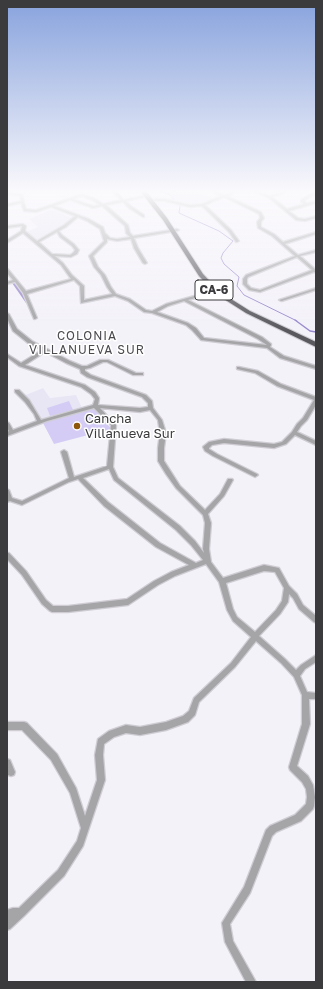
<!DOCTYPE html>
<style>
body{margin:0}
#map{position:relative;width:323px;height:989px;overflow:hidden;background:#f4f2f9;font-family:"Golos Text",sans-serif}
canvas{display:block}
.frame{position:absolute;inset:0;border:8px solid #3b3a3d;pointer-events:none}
</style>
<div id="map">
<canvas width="323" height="989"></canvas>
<div class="frame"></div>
</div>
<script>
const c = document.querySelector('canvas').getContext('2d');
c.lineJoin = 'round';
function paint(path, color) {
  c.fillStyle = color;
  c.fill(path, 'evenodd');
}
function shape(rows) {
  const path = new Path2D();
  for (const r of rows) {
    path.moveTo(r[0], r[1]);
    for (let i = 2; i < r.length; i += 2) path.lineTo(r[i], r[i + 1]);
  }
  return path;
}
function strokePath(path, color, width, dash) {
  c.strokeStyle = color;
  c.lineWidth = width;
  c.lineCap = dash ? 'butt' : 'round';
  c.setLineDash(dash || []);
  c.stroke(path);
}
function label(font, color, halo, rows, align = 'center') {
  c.font = font + ' "Golos Text",sans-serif';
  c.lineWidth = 3;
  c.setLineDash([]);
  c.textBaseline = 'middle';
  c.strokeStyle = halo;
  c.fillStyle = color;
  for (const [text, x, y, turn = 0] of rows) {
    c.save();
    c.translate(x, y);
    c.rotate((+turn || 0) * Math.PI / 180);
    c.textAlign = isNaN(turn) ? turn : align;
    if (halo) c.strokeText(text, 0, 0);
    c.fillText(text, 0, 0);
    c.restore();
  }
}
const built = shape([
 [165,191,193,192,196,191,214,200,199,205,180,204,171,195,164,192],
 [52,209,73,219,38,241,26,232,38,227,29,219],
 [43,388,50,398,76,395,82,408,42,420,23,396]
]);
const green = shape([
 [69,401,73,410,50,416,47,408],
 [95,408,111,429,54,444,43,423]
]);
const streamFar1 = shape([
 [160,191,170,195,177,203],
 [180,206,179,213,219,231,233,241,223,253,221,258,224,264,239,277,237,286,244,295,297,321]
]);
const stream = shape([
 [295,320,310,331,316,332]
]);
const canal = shape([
 [13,282,15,282,29,302,28,303,26,303,12,283,13,282]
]);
const minor = shape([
 [112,191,116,191,124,200,147,195,149,196,126,201,131,206,144,215,144,217,143,217,129,208,123,202,106,205,128,225,130,233,133,236,177,229,179,230,177,231,134,238,138,248,147,263,145,264,143,263,134,248,131,239,117,241,107,239,107,242,93,256,98,267,105,275,111,287,116,294,130,299,146,310,152,311,166,304,194,296,196,296,196,298,188,300,262,337,271,344,271,345,270,347,284,356,316,366,316,369,280,358,267,348,201,340,192,330,186,325,152,313,144,312,128,301,115,296,81,303,80,286,74,280,27,294,37,318,35,319,34,319,23,293,15,282,7,284,7,282,13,280,7,273,7,269,8,269,26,291,71,279,61,265,23,233,7,243,7,240,21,231,22,226,7,228,7,226,23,224,26,226,25,231,37,241,64,225,75,216,51,207,36,212,24,211,21,203,7,206,7,204,21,201,20,196,7,194,7,192,22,194,26,209,36,210,82,194,94,198,103,204,121,200,112,191],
 [82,196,92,200,100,205,93,206,73,199,82,196],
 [70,200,93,208,102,206,125,226,126,233,130,237,117,239,110,238,105,233,103,227,89,219,54,206,70,200],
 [78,217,87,221,100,229,104,241,89,256,94,267,101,275,107,287,112,294,84,300,84,286,72,275,63,263,55,256,71,257,77,254,79,250,78,249,74,244,62,235,59,231,66,227,78,217],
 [57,232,60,237,72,246,75,250,73,253,70,255,52,254,39,242,57,232],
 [184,301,258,339,267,345,204,338,196,328,188,323,157,312,168,306,184,301],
 [211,191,215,191,224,195,234,191,239,191,227,196,261,212,264,218,261,222,261,227,274,234,283,242,316,232,316,234,285,244,298,255,316,250,316,252,300,256,315,269,316,269,316,273,314,272,260,292,249,290,243,284,243,279,246,275,295,256,272,236,258,228,257,222,260,218,259,214,224,197,205,205,231,230,239,241,237,242,236,242,229,232,202,206,190,207,165,201,155,201,153,200,155,199,165,199,190,205,202,204,221,196,211,191],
 [297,257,312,270,260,290,251,288,247,284,247,279,248,277,297,257],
 [253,191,258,191,270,196,284,191,289,191,272,197,287,209,304,204,301,202,301,200,313,192,313,191,316,191,315,194,304,201,307,203,316,201,316,203,289,211,298,218,305,219,316,216,316,218,305,221,296,220,269,198,253,191],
 [316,288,316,290,282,301,281,301,279,300,316,288],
 [7,313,9,314,17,329,32,341,70,361,82,366,87,366,100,360,108,360,136,373,143,373,143,375,133,375,107,362,103,362,90,368,85,369,85,371,91,375,146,395,152,401,153,408,162,420,166,433,164,448,164,461,180,486,205,510,220,494,228,479,232,479,233,480,224,496,208,514,211,523,209,549,211,562,223,578,264,565,279,568,289,586,297,594,303,605,316,616,316,623,314,622,299,609,293,598,289,594,288,602,280,614,259,636,285,659,296,670,301,665,316,655,316,662,305,669,300,676,307,692,316,693,316,699,309,699,310,724,297,766,308,776,313,785,315,797,314,806,313,809,301,821,276,832,272,836,250,893,230,924,233,941,256,982,246,982,225,942,222,923,244,887,266,830,270,826,295,815,306,804,307,797,306,789,302,782,290,770,289,767,302,724,302,695,294,677,281,663,256,641,235,667,199,702,195,715,188,722,166,730,140,735,126,733,114,737,104,744,103,755,105,780,83,846,64,876,24,916,10,929,7,930,7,920,8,919,7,919,7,910,13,908,19,908,58,870,77,841,81,828,70,793,51,760,22,730,7,730,7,722,24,722,27,723,57,754,76,788,85,816,97,780,95,755,98,739,109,731,126,725,140,727,166,722,183,716,189,711,194,698,231,663,251,637,233,621,227,610,219,582,206,564,175,576,158,585,128,605,68,612,52,612,50,611,42,604,22,575,7,559,7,553,9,553,26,571,46,600,53,606,68,606,127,599,154,581,171,572,189,565,156,547,104,506,78,479,69,482,22,505,10,501,7,502,7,489,9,490,12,498,22,501,69,478,61,452,62,451,64,450,67,452,74,477,107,466,111,425,94,408,47,421,7,436,7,432,9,431,7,428,7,422,9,423,13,430,37,421,34,414,25,402,15,392,15,390,19,390,29,400,41,420,93,405,95,399,91,394,81,387,19,366,7,357,7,354,21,363,42,350,28,343,13,331,7,318,7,313],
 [45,352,66,363,80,369,81,373,87,377,142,397,148,403,148,407,140,408,98,405,99,399,99,398,95,392,85,385,25,365,45,352],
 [100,408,140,412,150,410,158,420,160,433,158,448,158,461,166,474,176,488,203,515,205,523,203,549,204,553,195,541,180,526,118,478,113,467,116,425,100,408],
 [109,469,114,480,176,530,191,545,203,560,196,563,160,543,108,502,83,478,109,469],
 [264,571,275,572,284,588,282,601,276,610,255,632,237,617,233,609,226,583,264,571],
 [237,367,239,367,258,371,281,384,316,397,316,405,307,420,301,426,297,432,316,441,316,445,295,435,286,444,274,448,224,443,212,445,209,448,209,449,217,454,257,474,258,475,255,477,213,456,205,451,203,447,204,446,209,442,224,439,274,444,282,442,292,432,297,424,303,418,314,400,277,386,255,373,237,369,237,367],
 [7,759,10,760,15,772,14,775,11,776,8,775,7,772,7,759]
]);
const trunk = shape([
 [140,191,146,191,167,218,203,274,220,292,250,311,316,342,316,347,246,313,216,294,199,276,163,220,140,191]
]);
const markers = [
 [77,426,4,"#8d5609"]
];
const shields = [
 [214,290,38]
];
const shieldNames = [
 ["CA-6",214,290]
];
const farNeighbourhoodnames = [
 ["COLONIA",87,336],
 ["VILLANUEVA SUR",87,350]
];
const poiNames = [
 ["Cancha",85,419],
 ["Villanueva Sur",85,434]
];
paint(built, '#e8e6f4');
paint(green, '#d4ccf5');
strokePath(streamFar1, '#9989cc', 1);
strokePath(stream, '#9989cc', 1.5);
paint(canal, '#9989cc');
strokePath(minor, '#cfcdd3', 2.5);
strokePath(trunk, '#cfcdd3', 2);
paint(minor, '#a5a5a8');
paint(trunk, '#5a595e');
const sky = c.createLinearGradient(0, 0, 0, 329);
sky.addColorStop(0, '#88a3dd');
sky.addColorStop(0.58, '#faf9fc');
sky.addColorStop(1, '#faf9fc00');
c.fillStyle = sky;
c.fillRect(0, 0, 323, 329);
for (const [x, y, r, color] of markers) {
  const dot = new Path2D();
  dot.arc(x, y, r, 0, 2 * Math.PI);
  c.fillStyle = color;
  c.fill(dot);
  strokePath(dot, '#fff', 1.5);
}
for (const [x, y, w] of shields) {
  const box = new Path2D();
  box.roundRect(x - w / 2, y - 10, w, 20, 3);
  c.fillStyle = '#fff';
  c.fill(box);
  strokePath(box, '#3b3a3d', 1);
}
label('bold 12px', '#3b3a3d', null, shieldNames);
c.letterSpacing = '1px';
label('12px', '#4b4a4f', '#fff', farNeighbourhoodnames);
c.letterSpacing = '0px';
label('13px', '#3b3a3d', '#fff', poiNames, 'left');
</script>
